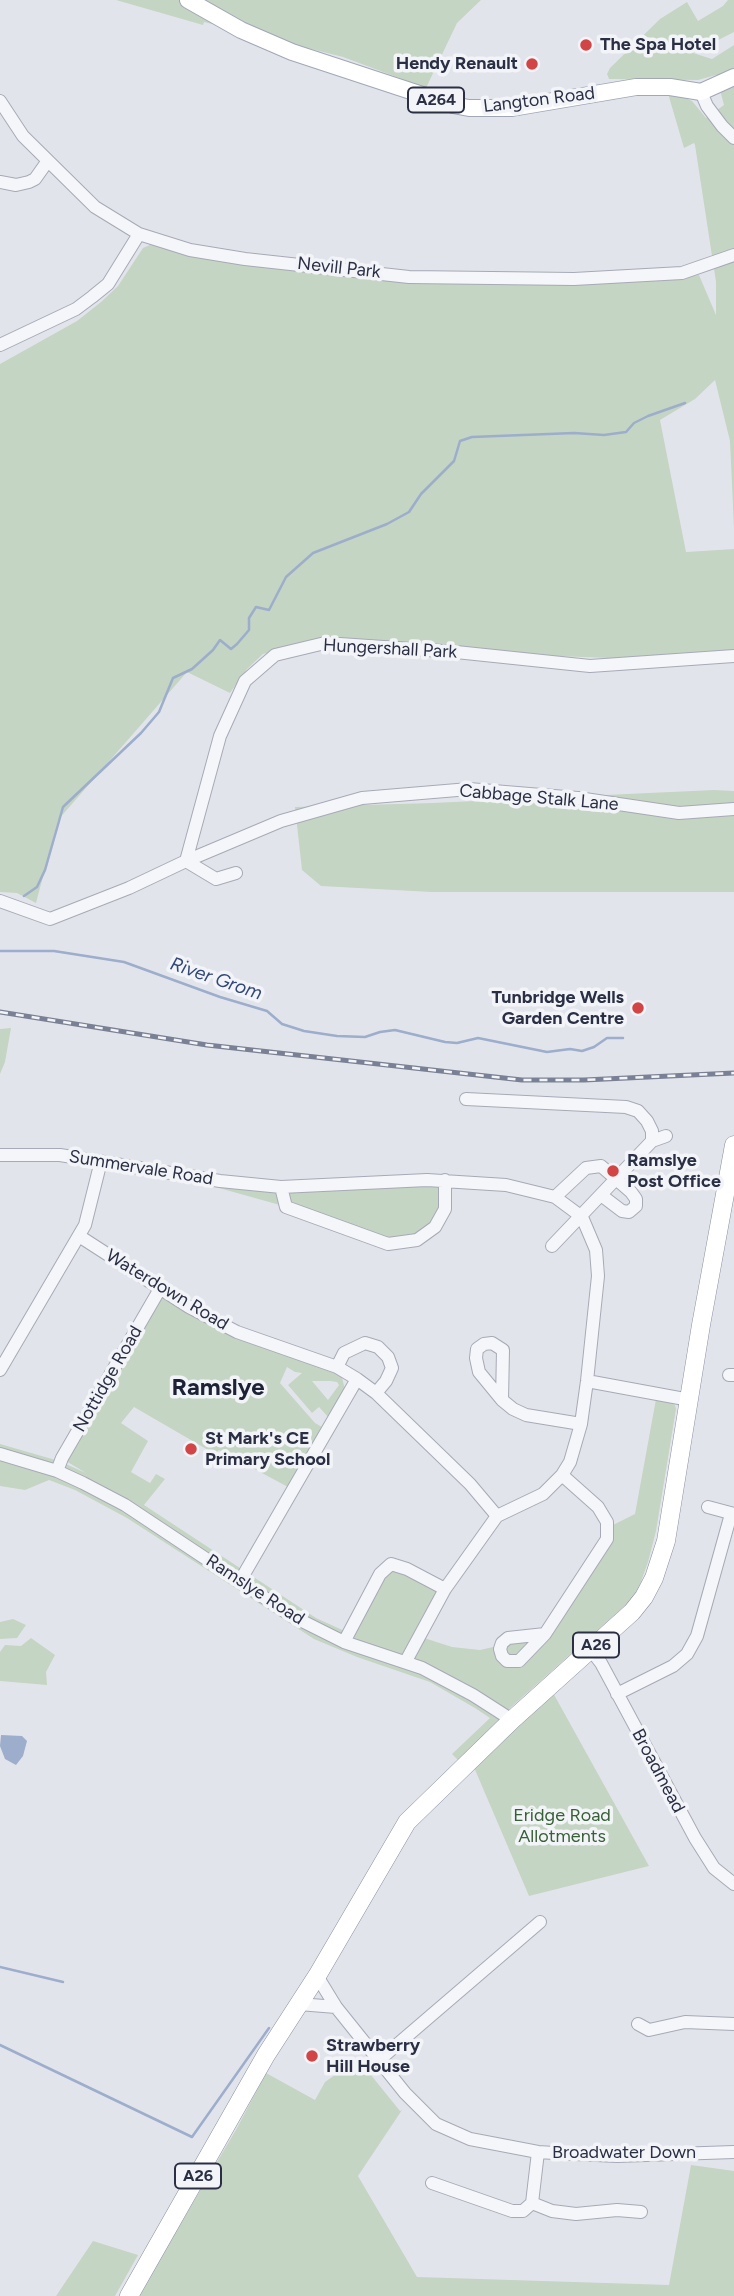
<!DOCTYPE html>
<style>
body{margin:0}
canvas{display:block;background:#e2e4eb}
</style>
<canvas width="734" height="2296"></canvas>
<script>
const c = document.querySelector('canvas').getContext('2d');
c.lineJoin = 'round';
function paint(path, color) {
  c.fillStyle = color;
  c.fill(path, 'evenodd');
}
function shape(rows) {
  const path = new Path2D();
  for (const r of rows) {
    path.moveTo(r[0], r[1]);
    for (let i = 2; i < r.length; i += 2) path.lineTo(r[i], r[i + 1]);
  }
  return path;
}
function strokePath(path, color, width, dash) {
  c.strokeStyle = color;
  c.lineWidth = width;
  c.lineCap = dash ? 'butt' : 'round';
  c.setLineDash(dash || []);
  c.stroke(path);
}
function label(font, color, halo, rows, align = 'center') {
  c.font = font + ' Figtree,sans-serif';
  c.lineWidth = 7;
  c.setLineDash([]);
  c.textBaseline = 'middle';
  c.strokeStyle = halo;
  c.fillStyle = color;
  for (const [text, x, y, turn = 0] of rows) {
    c.save();
    c.translate(x, y);
    c.rotate((+turn || 0) * Math.PI / 180);
    c.textAlign = isNaN(turn) ? turn : align;
    if (halo) c.strokeText(text, 0, 0);
    c.fillText(text, 0, 0);
    c.restore();
  }
}
const green = shape([
 [116,0,481,0,457,23,426,88,343,57,204,22,203,25],
 [728,0,734,0,734,32,693,53,712,59,734,45,734,528,730,441,715,380,695,399,660,420,686,552,734,549,734,652,637,659,555,656,327,638,263,654,247,669,230,693,187,672,58,820,36,903,17,893,0,892,0,364,77,321,101,302,118,286,143,248,152,244,194,256,354,275,514,285,621,282,699,275,716,315,716,282,695,145,694,143,684,148,667,90,692,101,706,118,724,105,716,75,698,80,609,79,607,74,610,68,660,19,687,2,698,21,723,6],
 [714,790,734,791,734,892,431,892,321,886,302,870,295,807,432,803],
 [11,1028,5,1062,0,1074,0,1029],
 [444,1181,443,1209,416,1239,389,1243,287,1207,219,1188,220,1182],
 [161,1288,189,1308,340,1369,345,1390,329,1418,319,1407,312,1413,288,1385,302,1373,295,1372,287,1367,280,1383,315,1423,322,1427,288,1487,219,1450,215,1454,134,1407,121,1423,148,1441,131,1472,150,1483,156,1474,165,1479,144,1505,316,1618,349,1633,391,1566,442,1590,418,1636,452,1647,480,1650,546,1635,611,1526,635,1514,656,1399,667,1401,675,1405,676,1409,656,1531,648,1562,638,1590,629,1602,509,1709,502,1716,507,1720,462,1764,452,1754,490,1718,475,1708,430,1682,357,1657,314,1639,127,1518,75,1490,49,1480,25,1490,0,1486,0,1444,59,1461,86,1473,66,1461,143,1331],
 [312,1381,330,1381,337,1382,339,1385,328,1400],
 [13,1619,26,1625,17,1638,0,1639,0,1622],
 [31,1638,55,1655,46,1672,47,1685,0,1681,0,1652,5,1645,21,1646],
 [552,1691,649,1866,529,1896,473,1765],
 [358,2059,400,2111,402,2110,358,2176,417,2277,669,2285,691,2165,734,2171,734,2296,138,2296,237,2128,266,2073,315,2100,325,2082],
 [93,2241,138,2255,115,2296,56,2296]
]);
const water = shape([
 [1,1735,22,1736,27,1741,23,1756,16,1765,5,1759,0,1746]
]);
const stream = shape([
 [24,896,37,887,45,870,63,807,141,733,159,712,173,678,192,669,213,650,220,640,231,649,237,644,249,630,249,618,256,607,269,610,286,577,313,553,387,524,409,512,421,494,454,461,460,441,472,437,574,433,604,435,626,432,634,423,648,416,685,403],
 [0,951,54,951,124,962,220,997,267,1011,282,1024,304,1031,337,1036,365,1037,380,1032,395,1030,445,1042,457,1043,478,1038,547,1052,570,1049,582,1051,594,1047,607,1038,623,1038],
 [0,1967,63,1982],
 [0,2045,192,2137,269,2028]
]);
const minor = shape([
 [701,92,707,106,722,126,734,138],
 [0,101,23,136,95,207,139,234,190,250,245,259,409,277,574,279,682,273,734,255],
 [0,182,16,185,29,182,35,179,47,162],
 [0,345,76,309,92,297,108,284,139,234],
 [186,861,220,736,245,681,275,655,325,643,456,652,590,666,734,656],
 [186,861,216,879,236,873],
 [0,901,50,919,129,888,186,861,281,821,362,798,469,789,578,798,679,813,734,809],
 [466,1099,626,1107,638,1111,647,1121,652,1131,652,1141],
 [0,1155,60,1155,220,1181,281,1187,427,1180,506,1185,555,1197,582,1217,596,1250,598,1276,587,1381,581,1424,570,1462,562,1475,543,1494,497,1516,445,1589,406,1661],
 [281,1187,286,1207,388,1244,417,1240,435,1227,445,1209,445,1180],
 [555,1197,586,1168,601,1166,631,1192,636,1199,636,1206,629,1212,622,1211,601,1195],
 [79,1236,189,1307,237,1332,337,1367,357,1379,376,1393,470,1484,497,1516],
 [552,1246,652,1141,666,1136],
 [337,1367,344,1353,365,1343,378,1347,388,1357,392,1368,386,1381,376,1393],
 [0,1370,85,1225,101,1161],
 [729,1375,734,1375],
 [587,1381,690,1400],
 [502,1400,503,1350,492,1343,484,1344,477,1349,476,1358,479,1372,502,1400,513,1409,526,1415,581,1424],
 [0,1454,57,1471,83,1483,125,1505,292,1616,344,1642,422,1668,473,1695,512,1720],
 [57,1471,62,1458,161,1287],
 [708,1507,734,1514],
 [240,1581,357,1379],
 [545,1634,508,1638,502,1643,500,1649,502,1656,507,1661,519,1661,545,1634,607,1539,607,1522,598,1507,562,1475],
 [344,1642,380,1574,391,1564,407,1569,445,1589],
 [591,1650,601,1663,695,1838,714,1868,734,1884],
 [617,1694,673,1666,687,1654,697,1636,731,1514],
 [317,1976,336,2007,405,2093,436,2124,470,2139,538,2152,554,2153,617,2156,734,2152],
 [299,2004,336,2007],
 [638,2024,649,2030,685,2022,734,2024],
 [378,2061,540,1922],
 [432,2183,512,2211,523,2211,532,2203,552,2211,576,2214,617,2210,641,2212],
 [532,2203,538,2152]
]);
const major = shape([
 [188,0,241,30,292,52,453,105,469,108,512,108,636,87,670,87,701,92,734,77]
]);
const highway = shape([
 [129,2296,266,2055,317,1976,407,1822,512,1720,632,1612,644,1597,654,1578,666,1541,701,1325,734,1145]
]);
const rail = shape([
 [0,1012,207,1045,522,1080,584,1080,734,1073]
]);
const markers = [
 [586,45,7,"#d24546"],
 [532,64,7,"#d24546"],
 [638,1008,7,"#d24546"],
 [613,1171,7,"#d24546"],
 [191,1449,7,"#d24546"],
 [312,2056,7,"#d24546"]
];
const shields = [
 [436,100,56],
 [596,1645,46],
 [198,2176,46]
];
const shieldNames = [
 ["A264",436,100],
 ["A26",596,1645],
 ["A26",198,2176]
];
const poiNames = [
 ["The Spa Hotel",600,45],
 ["Hendy Renault",518,64,"right"],
 ["Tunbridge Wells",624,998,"right"],
 ["Garden Centre",624,1019,"right"],
 ["Ramslye",627,1161],
 ["Post Office",627,1182],
 ["St Mark's CE",205,1439],
 ["Primary School",205,1460],
 ["Strawberry",326,2046],
 ["Hill House",326,2067]
];
const streetNames = [
 ["Langton Road",539,100,-7],
 ["Nevill Park",339,268,6],
 ["Hungershall Park",390,649,3],
 ["Cabbage Stalk Lane",539,798,5],
 ["Summervale Road",141,1168,9],
 ["Waterdown Road",167,1290,31],
 ["Nottidge Road",108,1379,-60],
 ["Ramslye Road",255,1590,33],
 ["Broadmead",658,1771,62],
 ["Broadwater Down",624,2153]
];
const parkNames = [
 ["Eridge Road",562,1816],
 ["Allotments",562,1837]
];
const waterNames = [
 ["River Grom",216,979,19]
];
const districtNames = [
 ["Ramslye",218,1388]
];
paint(green, '#c5d5c3');
paint(water, '#9dadcc');
strokePath(stream, '#9dadcc', 2.5);
strokePath(minor, '#a7aab6', 14);
strokePath(major, '#a1a7b7', 18);
strokePath(highway, '#898fa2', 19);
strokePath(minor, '#f5f6f9', 12);
strokePath(major, '#fff', 16);
strokePath(highway, '#fff', 18);
strokePath(rail, '#7b8195', 5);
strokePath(rail, '#f2f4f8', 2.5, [8]);
for (const [x, y, r, color] of markers) {
  const dot = new Path2D();
  dot.arc(x, y, r, 0, 2 * Math.PI);
  c.fillStyle = color;
  c.fill(dot);
  strokePath(dot, '#f2f4f8', 2.5);
}
for (const [x, y, w] of shields) {
  const box = new Path2D();
  box.roundRect(x - w / 2, y - 12.5, w, 25, 5);
  c.fillStyle = '#f2f4f8';
  c.fill(box);
  strokePath(box, '#2a2f44', 2);
}
label('bold 16px', '#2a2f44', null, shieldNames);
label('bold 18px', '#2a2f44', '#f2f4f8', poiNames, 'left');
label('18px', '#2a2f44', '#f2f4f8', streetNames);
label('18px', '#386036', '#f2f4f8', parkNames);
label('italic 19px', '#324879', '#f2f4f8', waterNames);
label('bold 24px', '#1c2135', '#f2f4f8', districtNames);
</script>
